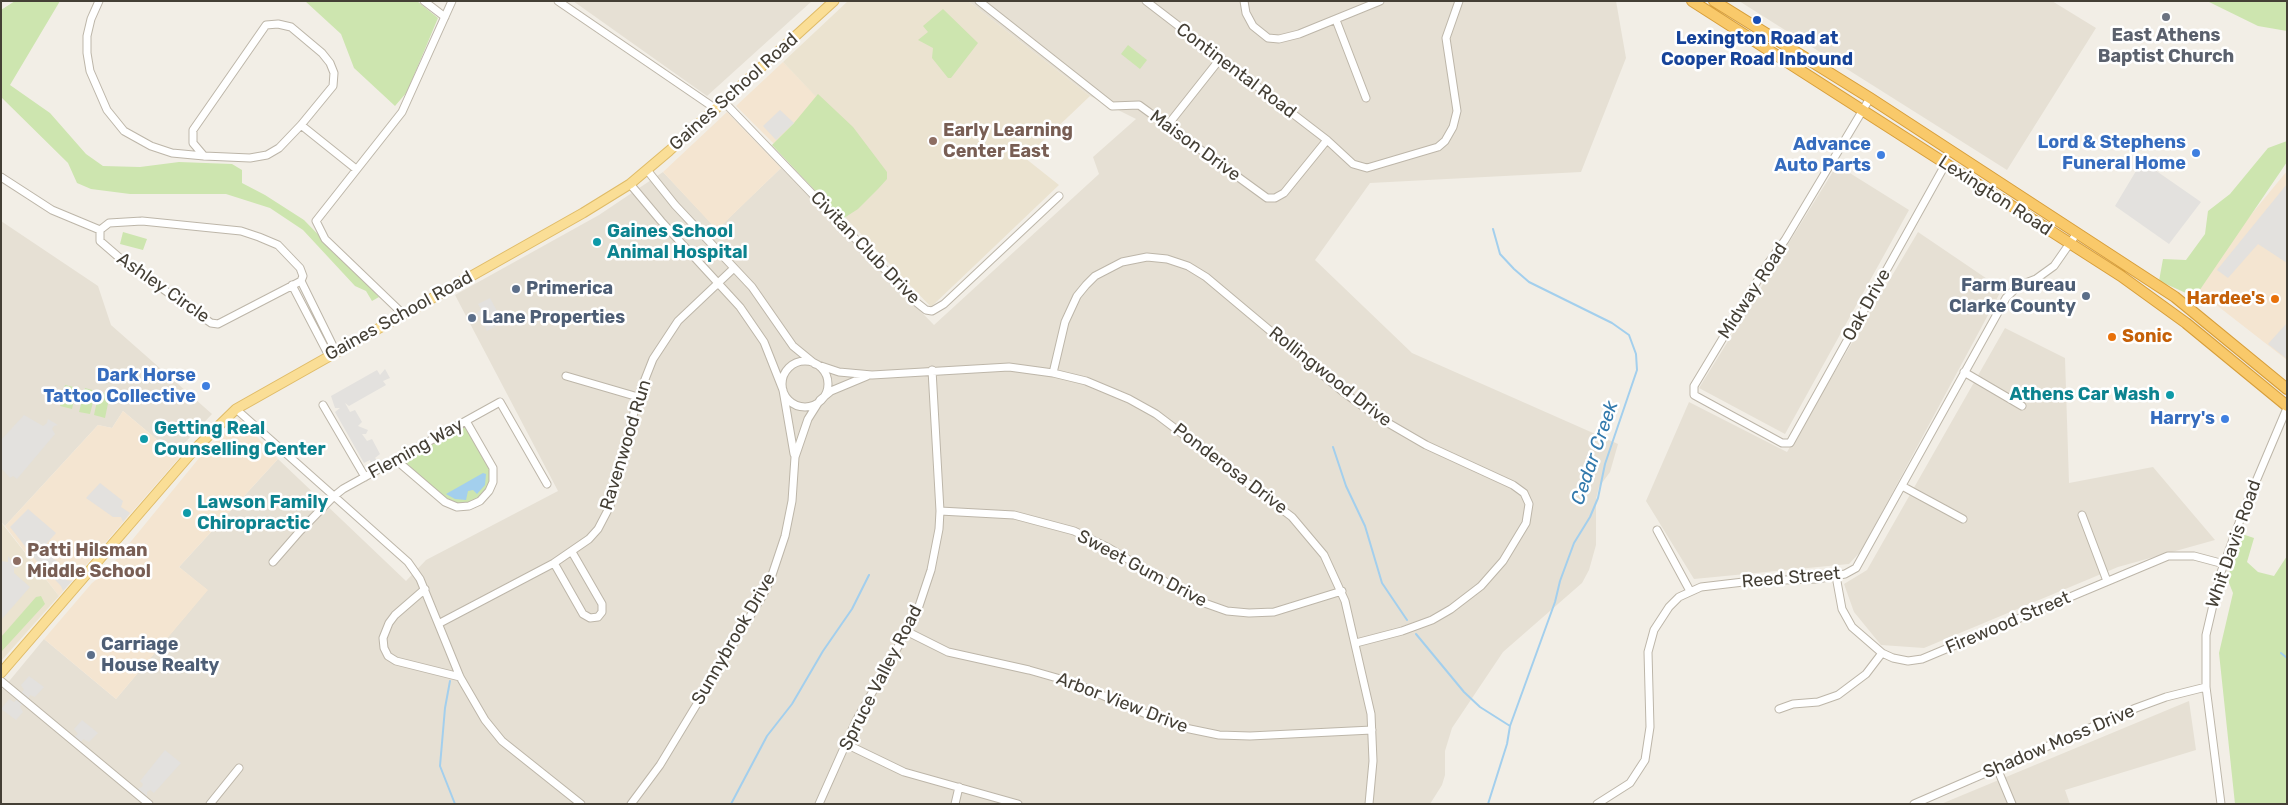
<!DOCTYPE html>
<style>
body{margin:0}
#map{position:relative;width:2288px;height:805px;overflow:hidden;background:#f2eee6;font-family:Rubik,sans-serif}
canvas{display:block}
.frame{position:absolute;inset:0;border:2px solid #443f35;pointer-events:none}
</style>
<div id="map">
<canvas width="2288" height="805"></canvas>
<div class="frame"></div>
</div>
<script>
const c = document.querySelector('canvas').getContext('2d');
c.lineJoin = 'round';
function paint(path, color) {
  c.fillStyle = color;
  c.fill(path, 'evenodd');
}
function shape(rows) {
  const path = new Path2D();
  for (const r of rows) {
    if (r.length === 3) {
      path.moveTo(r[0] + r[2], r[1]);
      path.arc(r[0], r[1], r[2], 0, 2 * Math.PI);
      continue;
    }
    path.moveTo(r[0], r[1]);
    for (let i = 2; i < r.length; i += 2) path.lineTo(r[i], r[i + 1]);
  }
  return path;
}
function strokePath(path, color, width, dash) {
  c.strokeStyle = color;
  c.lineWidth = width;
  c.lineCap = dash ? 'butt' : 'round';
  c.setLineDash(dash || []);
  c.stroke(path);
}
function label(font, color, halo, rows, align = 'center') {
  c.font = font + ' Rubik,sans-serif';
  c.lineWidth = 5;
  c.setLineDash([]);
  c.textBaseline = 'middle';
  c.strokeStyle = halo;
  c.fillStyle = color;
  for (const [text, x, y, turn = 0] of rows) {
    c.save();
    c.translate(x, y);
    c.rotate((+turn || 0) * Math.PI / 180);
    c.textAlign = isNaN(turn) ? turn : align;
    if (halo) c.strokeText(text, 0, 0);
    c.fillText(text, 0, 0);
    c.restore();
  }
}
const residential = shape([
 [573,1,812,1,707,96],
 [968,1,1616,1,1626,58,1581,172,1370,183,1315,260,1412,353,1618,444,1610,472,1599,487,1596,499,1596,545,1589,570,1582,583,1503,652,1452,728,1445,751,1445,775,1442,785,1430,804,1,804,1,691,44,639,116,699,207,590,179,567,278,459,406,581,426,560,558,491,455,295,599,215,663,172,717,229,781,168,934,325,1099,174,1093,157,1136,119,1090,96],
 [1739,1,2052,1,2096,28,2007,170],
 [1837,165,1909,210,1785,434,1699,388],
 [1,221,98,286,111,325,212,414,174,454,123,411,112,428,98,425,5,526,1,522],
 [1918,232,2002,289,1861,551,1849,564,1694,579,1646,501,1689,402,1787,452],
 [2005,328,2065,358,2069,483,2153,467,2215,540,2118,567,1924,648,1881,645,1854,612,1844,584,1867,570],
 [2189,701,2196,750,2065,790,2070,804,1941,804]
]);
const commercial = shape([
 [783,62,843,124,796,166,736,106],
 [727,112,781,168,717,230,663,172],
 [2287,171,2287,360,2192,286],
 [123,411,179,458,59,596,5,526,98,425,112,428],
 [240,419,278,459,179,567,208,590,116,699,44,639,92,583,106,572,204,452]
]);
const education = shape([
 [848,1,968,1,1090,96,1025,158,1059,185,931,307,796,166,842,124,783,62],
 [1,522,59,596,1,661]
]);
const green = shape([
 [15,1,60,1,10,85,50,113,86,154,103,166,140,167,179,162,232,164,242,170,242,183,265,195,304,220,379,297,372,301,366,291,355,286,303,230,270,208,226,194,130,194,91,189,77,183,68,163,1,97,1,10],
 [305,1,417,1,438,18,407,92,395,106,354,68,341,34],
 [2207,1,2287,1,2287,31,2258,26],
 [943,9,978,43,951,78,948,78,932,58,933,48,918,40,928,32,923,26],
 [1128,45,1147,60,1140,69,1121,54],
 [818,94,853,127,887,172,887,179,878,189,858,209,844,218,840,217,772,145,794,123],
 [2287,141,2287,162,2195,297,2159,281,2163,259,2186,260,2205,234,2208,211,2230,194,2268,148],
 [123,232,147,239,143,250,120,244],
 [65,385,77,388,72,409,60,406],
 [85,388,96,391,90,414,79,412],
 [99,392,110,394,105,418,94,415],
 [465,426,488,464,491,473,489,485,480,498,468,503,458,504,449,501,404,463,406,458,434,442,436,443],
 [2242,534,2254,538,2247,562,2258,572,2274,576,2287,556,2287,804,2235,804,2219,653,2233,593,2229,583,2230,564],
 [41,596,45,604,1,652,1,637,36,597]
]);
const parking = shape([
 [780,110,794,123,776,140,763,126],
 [2142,161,2201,202,2169,244,2115,206],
 [2287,184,2287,263,2258,244,2228,278,2217,270],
 [490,298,503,322,487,331,481,320,485,316,479,317,477,313,481,309,478,304],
 [2287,323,2287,359,2268,344],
 [385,369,390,378,383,381,386,385,349,406,345,403,350,412,355,410,362,422,358,426,368,430,366,434,362,434,367,441,372,439,380,454,375,458,382,464,372,470,370,460,364,463,335,412,340,408,335,408,331,396,377,370,380,375],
 [24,415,43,426,47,423,48,419,58,425,54,426,52,429,55,434,17,479,13,476,10,478,1,468,1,440],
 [100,483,123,501,121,507,130,513,123,522,121,517,113,517,86,498],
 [28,509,56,533,38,553,43,550,60,564,56,570,66,580,72,581,63,591,61,586,35,559,10,527],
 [8,556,18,568,14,568,14,573,30,587,1,620,1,561,8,562],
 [29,676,44,687,35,697,30,695,28,699,21,693,24,690,21,685],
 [9,699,14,702,17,699,23,704,20,706,23,712,16,720,1,709],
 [82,720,98,733,89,742,83,739,81,742,74,737,78,734,74,729],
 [165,750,181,763,154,793,150,790,147,792,147,797,137,789,142,787,143,784,140,781]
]);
const water = shape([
 [483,473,486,474,485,485,477,494,473,490,468,491,466,500,455,499,446,494]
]);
const stream = shape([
 [1333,447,1346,486,1365,526,1382,583,1407,620],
 [1416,634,1464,692,1480,707,1510,726],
 [2281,653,2287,658],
 [450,681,445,708,440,766,455,804],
 [731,804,767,736,792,704,823,651,852,609,869,575],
 [1488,804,1507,744,1510,726,1555,602,1560,581,1574,543,1590,517,1598,498,1605,464,1637,370,1636,354,1629,335,1612,323,1529,282,1514,269,1500,254,1493,229]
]);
const minor = shape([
 [99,1,91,19,87,36,87,53,90,71,107,110,124,131,151,146,172,153,204,156,250,158,267,155,279,148,301,125,333,86,334,73,330,63,322,53,291,27,278,24,266,25,193,130,193,143,204,156],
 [424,1,445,17],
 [558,1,716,109],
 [979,1,1112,106,1139,105,1267,198,1275,198,1284,193,1327,140],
 [1146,1,1327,140,1353,164,1367,168,1438,147,1445,141,1453,127,1457,111,1446,38,1459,1],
 [1244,1,1246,13,1253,26,1268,38,1279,39,1299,34,1380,1],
 [1336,20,1366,98],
 [1870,98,1785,240,1767,265,1694,386,1694,395,1782,443,1790,443,1945,165],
 [724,102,916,302,926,310,932,311,944,304,1059,196],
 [301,125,356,169],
 [1167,126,1220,59],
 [647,170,675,205,752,287,793,346,815,364,839,372,872,375,1009,367,1053,373,1086,381,1129,399,1156,414,1292,517,1324,555,1345,601,1371,714,1373,761,1369,804],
 [1,177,52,210,100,230],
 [630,184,661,221,740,307,764,342,783,390,794,454],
 [142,221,241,231,259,237,278,245,300,268,303,276,301,281,218,324,211,323,122,260,100,241,100,230,109,223,142,221],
 [301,281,336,352],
 [292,285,329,356],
 [402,313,325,239,316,221,402,112,452,1],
 [805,384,23],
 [1964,372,2022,406],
 [1053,373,1065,322,1077,296,1086,285,1095,276,1122,262,1147,257,1167,259,1188,266,1206,277,1342,391,1376,416,1426,445,1513,485,1524,493,1529,504,1526,523,1503,561,1481,586,1451,609,1432,620,1402,631,1356,643],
 [566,376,638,397],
 [323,405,365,477],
 [236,409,408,562,420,579,460,677,485,720,502,741,581,804],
 [396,460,445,502,457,507,469,506,480,501,489,491,493,482,493,468,466,421],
 [1902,486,1963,519],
 [940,511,1014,515,1074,531,1109,548,1196,600,1227,611,1249,613,1274,612,1342,591],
 [2082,515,2107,581],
 [1657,530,1690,591],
 [273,562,300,531,333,497,343,489,500,402,547,484],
 [554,563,583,614,590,618,598,617,602,612,602,604,572,552],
 [1836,576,1842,609,1852,627,1882,653,1893,658,1908,661,1922,659,2168,556,2194,556,2224,564],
 [425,589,395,615,389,623,383,638,384,648,388,656,396,661,460,677],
 [440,623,554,563,589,539,598,529,610,506,638,397,653,359,678,321,734,268],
 [908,632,948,652,1029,670,1071,682,1151,716,1185,728,1219,735,1250,736,1372,730],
 [1,681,149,804],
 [1779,709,1793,704,1818,702,1838,695,1866,674,1882,653],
 [846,744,904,772,1018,804],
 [1997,768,2012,804],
 [210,804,239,768],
 [631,804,660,765,763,595,771,578,785,536,792,501,795,457,808,419,820,400,831,391,867,376],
 [819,804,856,721,916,615,931,570,939,529,940,511,932,370],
 [955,804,959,787],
 [1597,804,1630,783,1645,760,1650,727,1648,652,1654,630,1669,607,1679,597,1701,587,1752,581,1817,579,1845,574,1856,568,2006,298,2018,286,2036,279,2054,266,2077,233],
 [1914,804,2136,708,2166,697,2206,687],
 [2221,804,2206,687,2206,635,2220,575,2243,512,2287,408]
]);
const major = shape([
 [1,673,194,450,236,409,583,213,630,184,669,151,834,1]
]);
const highway = shape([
 [1692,1,2121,276,2186,323,2287,406],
 [1714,1,1870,98,2175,297,2287,389]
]);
const markers = [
 [2166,17,5,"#6b7280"],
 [1757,20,5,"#1a4fb4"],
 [933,141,5,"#8d6e63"],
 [2196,153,5,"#3f7fe0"],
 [1881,155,5,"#3f7fe0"],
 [597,242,5,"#0f9aa8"],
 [516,289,5,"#5c6f8a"],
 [2086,296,5,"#5c6f8a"],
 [2275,299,5,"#e8710a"],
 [472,318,5,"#5c6f8a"],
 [2112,337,5,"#e8710a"],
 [206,386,5,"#3f7fe0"],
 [2170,395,5,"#0f9aa8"],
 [2225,419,5,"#3f7fe0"],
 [144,439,5,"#0f9aa8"],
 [187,513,5,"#0f9aa8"],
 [17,561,5,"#8d6e63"],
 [91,655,5,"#5c6f8a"]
];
const worshipNames = [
 ["East Athens",2166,36],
 ["Baptist Church",2166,57]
];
const transitNames = [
 ["Lexington Road at",1757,39],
 ["Cooper Road Inbound",1757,60]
];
const streetNames = [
 ["Continental Road",1236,71,37],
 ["Gaines School Road",734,92,-42],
 ["Maison Drive",1195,146,36],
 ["Lexington Road",1995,196,33],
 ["Civitan Club Drive",865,248,46],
 ["Ashley Circle",163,288,35],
 ["Midway Road",1753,291,-57],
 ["Oak Drive",1867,305,-61],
 ["Gaines School Road",399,316,-29],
 ["Rollingwood Drive",1330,377,38],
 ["Ravenwood Run",626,445,-73],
 ["Fleming Way",416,449,-29],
 ["Ponderosa Drive",1230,469,37],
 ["Whit Davis Road",2234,544,-71],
 ["Sweet Gum Drive",1142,569,28],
 ["Reed Street",1791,578,-5],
 ["Firewood Street",2008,623,-23],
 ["Sunnybrook Drive",734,639,-60],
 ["Spruce Valley Road",881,678,-63],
 ["Arbor View Drive",1122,703,21],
 ["Shadow Moss Drive",2059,742,-23]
];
const educationNames = [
 ["Early Learning",943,131],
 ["Center East",943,152],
 ["Patti Hilsman",27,551],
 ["Middle School",27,572]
];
const shopNames = [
 ["Lord & Stephens",2186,143],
 ["Funeral Home",2186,164],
 ["Advance",1871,145],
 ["Auto Parts",1871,166],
 ["Dark Horse",196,376],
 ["Tattoo Collective",196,397],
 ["Harry's",2215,419]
];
const cultureNames = [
 ["Gaines School",607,232],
 ["Animal Hospital",607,253],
 ["Athens Car Wash",2160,395,"right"],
 ["Getting Real",154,429],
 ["Counselling Center",154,450],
 ["Lawson Family",197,503],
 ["Chiropractic",197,524]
];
const serviceNames = [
 ["Farm Bureau",2076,286,"right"],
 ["Clarke County",2076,307,"right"],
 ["Primerica",526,289],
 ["Lane Properties",482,318],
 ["Carriage",101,645],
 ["House Realty",101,666]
];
const foodNames = [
 ["Hardee's",2265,299],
 ["Sonic",2122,337,"left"]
];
const waterNames = [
 ["Cedar Creek",1595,453,-71]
];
paint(residential, '#e6e0d4');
paint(commercial, '#f4e5d1');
paint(education, '#ebe3d0');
paint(green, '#cde5af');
paint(parking, '#e3e1de');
paint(water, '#a3cfed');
strokePath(stream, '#a3cfed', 2);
strokePath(minor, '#bdb6a9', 9);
strokePath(major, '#dfbb67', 11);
strokePath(highway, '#d79e3a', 12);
strokePath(minor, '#fff', 7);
strokePath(major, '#fade96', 9);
strokePath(highway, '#f9c96a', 10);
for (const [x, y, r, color] of markers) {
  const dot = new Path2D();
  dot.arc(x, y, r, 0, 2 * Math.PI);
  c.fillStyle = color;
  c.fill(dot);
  strokePath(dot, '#fff', 2);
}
label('bold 18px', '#5b616d', '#fff', worshipNames);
label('bold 18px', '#164399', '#fff', transitNames);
label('18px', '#443f35', '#fff', streetNames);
label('bold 18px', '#785e54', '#fff', educationNames, 'left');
label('bold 18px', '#366cbe', '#fff', shopNames, 'right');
label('bold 18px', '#0d838f', '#fff', cultureNames, 'left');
label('bold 18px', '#4e5e75', '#fff', serviceNames, 'left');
label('bold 18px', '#c56008', '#fff', foodNames, 'right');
label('italic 19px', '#3279ac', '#fff', waterNames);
</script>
